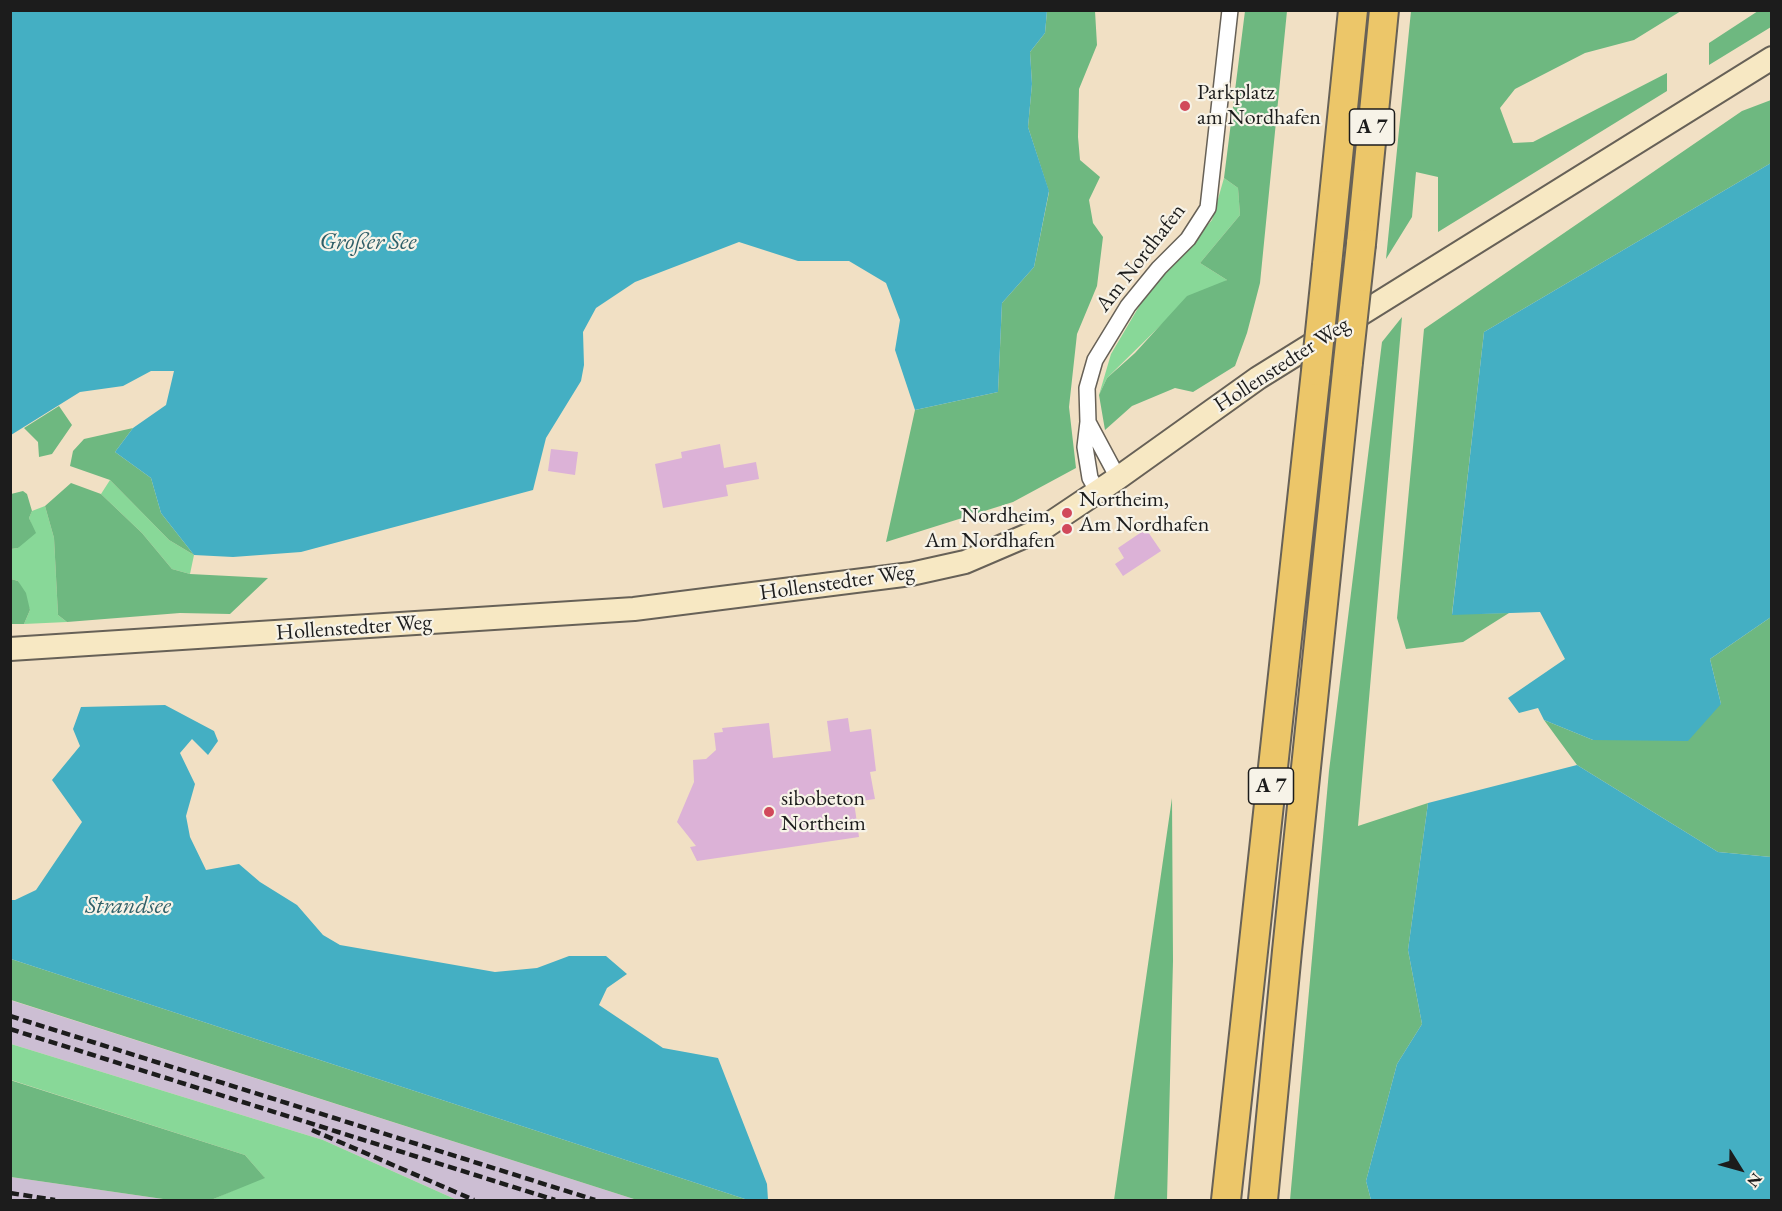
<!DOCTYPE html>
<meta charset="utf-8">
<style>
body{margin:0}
#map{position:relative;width:1782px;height:1211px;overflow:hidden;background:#f1e0c4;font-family:"EB Garamond",serif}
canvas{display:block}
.frame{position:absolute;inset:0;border:12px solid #1c1c1c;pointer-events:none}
.north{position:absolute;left:1710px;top:1139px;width:60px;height:60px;-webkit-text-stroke:4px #f7f3e8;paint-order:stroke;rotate:127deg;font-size:16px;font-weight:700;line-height:24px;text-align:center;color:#1c1c1c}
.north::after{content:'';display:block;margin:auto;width:21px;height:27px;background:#1c1c1c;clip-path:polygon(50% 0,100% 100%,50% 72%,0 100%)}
</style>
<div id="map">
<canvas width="1782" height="1211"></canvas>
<div class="frame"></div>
<div class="north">N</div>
</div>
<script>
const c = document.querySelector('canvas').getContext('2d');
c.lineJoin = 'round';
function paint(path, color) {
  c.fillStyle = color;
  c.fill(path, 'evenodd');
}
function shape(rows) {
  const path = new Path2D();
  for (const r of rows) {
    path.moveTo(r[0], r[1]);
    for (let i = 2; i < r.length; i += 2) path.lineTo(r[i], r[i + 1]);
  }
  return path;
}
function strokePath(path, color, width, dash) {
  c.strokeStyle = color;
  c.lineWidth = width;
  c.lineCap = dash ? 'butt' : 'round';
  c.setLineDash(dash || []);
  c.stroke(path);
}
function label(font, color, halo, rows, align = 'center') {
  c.font = font + ' "EB Garamond",serif';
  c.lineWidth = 4.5;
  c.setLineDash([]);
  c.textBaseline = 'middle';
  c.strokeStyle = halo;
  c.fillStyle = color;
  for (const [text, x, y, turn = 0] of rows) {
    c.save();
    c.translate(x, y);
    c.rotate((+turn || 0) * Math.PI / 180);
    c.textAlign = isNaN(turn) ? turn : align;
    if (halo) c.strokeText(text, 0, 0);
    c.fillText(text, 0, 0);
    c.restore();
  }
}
const industrial = shape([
 [10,1000,637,1200,457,1200,323,1140,11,1044],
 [10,1177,11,1177,170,1200,11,1200]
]);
const green = shape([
 [1224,178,1238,188,1240,215,1200,263,1227,280,1161,325,1107,378,1099,395,1111,354,1144,298,1212,220],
 [110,480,169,540,194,555,190,574,172,569,142,533,101,494],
 [45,506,54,538,58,615,67,622,24,624,30,610,18,581,11,579,11,549,18,548,32,526,29,518,32,511],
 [11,1044,323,1140,457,1200,211,1200,264,1177,245,1155,11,1080]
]);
const forest = shape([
 [1047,11,1095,11,1097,45,1079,89,1078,137,1080,160,1100,177,1089,200,1093,223,1103,237,1097,286,1077,334,1069,407,1076,468,1013,502,886,542,915,410,998,392,1002,303,1034,267,1049,192,1028,127,1032,84,1030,52,1045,33],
 [1245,11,1287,11,1260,283,1247,333,1235,366,1193,392,1175,388,1132,406,1105,430,1099,395,1107,378,1135,353,1187,296,1227,280,1200,263,1240,215,1238,188,1224,178],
 [1411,11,1411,10,1681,11,1634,40,1585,53,1515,89,1500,108,1513,143,1533,142,1667,73,1667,91,1438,232,1438,177,1416,172,1412,217,1386,259],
 [1758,11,1771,11,1771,27,1709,65,1709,43],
 [1771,100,1771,163,1484,332,1452,614,1509,613,1463,642,1406,649,1397,618,1424,329,1742,111],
 [1402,317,1358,826,1428,803,1408,950,1422,1024,1397,1064,1366,1181,1371,1200,1290,1200,1329,771,1382,342],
 [59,406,72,425,52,454,39,457,38,442,24,428],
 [133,428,115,452,151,478,161,513,194,555,169,540,110,480,70,466,73,451,84,439],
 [71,483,101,494,142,533,172,569,190,574,268,578,230,614,180,613,67,622,58,615,54,538,45,506],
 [23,491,27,494,32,511,29,518,36,533,18,548,11,549,11,494],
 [11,579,18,581,26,593,30,610,24,624,11,624],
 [1771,617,1771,857,1718,852,1577,765,1544,720,1593,740,1721,704,1710,659],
 [1172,798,1173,961,1167,1200,1114,1200],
 [11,959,748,1200,637,1200,11,1000],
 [10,1080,245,1155,265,1178,211,1200,170,1200,11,1177]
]);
const water = shape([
 [11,10,1047,11,1045,33,1030,52,1032,84,1028,127,1049,191,1034,267,1002,303,998,392,915,410,895,350,900,320,886,283,849,261,798,261,739,242,635,282,596,308,583,332,584,365,581,381,546,438,533,490,301,552,233,557,194,555,161,513,151,478,115,452,133,428,166,405,174,371,151,371,123,386,80,392,11,435],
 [1771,163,1771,617,1710,659,1721,704,1688,741,1593,740,1544,720,1538,708,1519,713,1508,698,1565,659,1540,612,1452,615,1484,332],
 [165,705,214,731,218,741,208,755,192,739,180,753,195,784,186,816,190,837,206,870,239,864,260,882,297,905,323,935,340,945,495,972,537,968,569,956,606,956,627,974,607,988,599,1005,663,1048,718,1058,767,1184,768,1200,748,1200,11,959,11,900,15,900,36,890,82,822,52,780,80,746,73,729,81,707],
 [1577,765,1718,852,1771,857,1771,1200,1371,1200,1366,1181,1397,1064,1422,1024,1408,950,1428,803]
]);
const building = shape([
 [720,444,724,468,756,462,759,479,726,485,728,496,663,508,655,464,682,458,681,452],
 [551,449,578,452,575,475,548,471],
 [1146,529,1161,551,1123,576,1115,564,1124,558,1118,548],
 [848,718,850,732,871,729,876,771,870,772,875,799,854,802,859,837,697,861,690,847,696,846,677,822,694,782,693,760,706,759,716,750,714,733,723,732,722,728,769,723,773,758,831,751,827,721]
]);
const street = shape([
 [1088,422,1118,478],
 [1098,492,1090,478,1085,447,1088,422,1087,388,1095,360,1128,306,1159,268,1188,239,1208,208,1230,10]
]);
const secondary = shape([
 [10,649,634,609,911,574,965,562,1042,529,1118,478,1258,378,1772,58]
]);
const highway = shape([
 [1361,244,1384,10],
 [1327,265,1353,10],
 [1226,1200,1316,371],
 [1263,1200,1287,951,1348,362]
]);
const rail = shape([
 [10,1016,595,1200],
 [10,1029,555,1200],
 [312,1130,474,1200],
 [10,1193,55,1200]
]);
const highwayBridge = shape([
 [1348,362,1361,244],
 [1316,371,1327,265]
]);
const markers = [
 [1185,106,6,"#d1495b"],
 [1067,513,6,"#d1495b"],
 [1067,529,6,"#d1495b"],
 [769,812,6,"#d1495b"]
];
const shields = [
 [1372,127,45],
 [1271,786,45]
];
const shieldNames = [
 ["A 7",1372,127],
 ["A 7",1271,786]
];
const poiNames = [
 ["Parkplatz",1197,93],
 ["am Nordhafen",1197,118],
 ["Northeim,",1079,500],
 ["Am Nordhafen",1079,525],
 ["Nordheim,",1055,516,"right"],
 ["Am Nordhafen",1055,541,"right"],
 ["sibobeton",781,799],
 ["Northeim",781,824]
];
const streetNames = [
 ["Am Nordhafen",1141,258,-52],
 ["Hollenstedter Weg",1282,365,-33],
 ["Hollenstedter Weg",837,583,-8],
 ["Hollenstedter Weg",354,628,-4]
];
const waterNames = [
 ["Großer See",368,242],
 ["Strandsee",128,906]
];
paint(industrial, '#ccbed3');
paint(green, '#88d898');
paint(forest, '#6eb880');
paint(water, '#44afc3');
paint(building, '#dcb2d7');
strokePath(street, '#676157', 18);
strokePath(secondary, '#676157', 26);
strokePath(highway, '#676157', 32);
strokePath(street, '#fff', 15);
strokePath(secondary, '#f7e8c3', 22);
strokePath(highway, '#ecc669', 28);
strokePath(rail, '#1c1c1c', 4.5, [9, 4.5]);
strokePath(highwayBridge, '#676157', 32, []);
strokePath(highwayBridge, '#ecc669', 28);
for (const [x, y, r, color] of markers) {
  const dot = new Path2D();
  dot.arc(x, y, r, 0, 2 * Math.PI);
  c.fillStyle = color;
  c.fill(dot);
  strokePath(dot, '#f7f3e8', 2);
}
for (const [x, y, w] of shields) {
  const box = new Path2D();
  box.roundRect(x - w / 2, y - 18, w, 36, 4.5);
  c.fillStyle = '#f7f3e8';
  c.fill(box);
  strokePath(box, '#1c1c1c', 1.5);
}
label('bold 21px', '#1c1c1c', null, shieldNames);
label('22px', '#1c1c1c', '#f7f3e8', poiNames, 'left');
label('22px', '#1c1c1c', '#f7f3e8', streetNames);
label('italic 24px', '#2e5e67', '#f7f3e8', waterNames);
</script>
